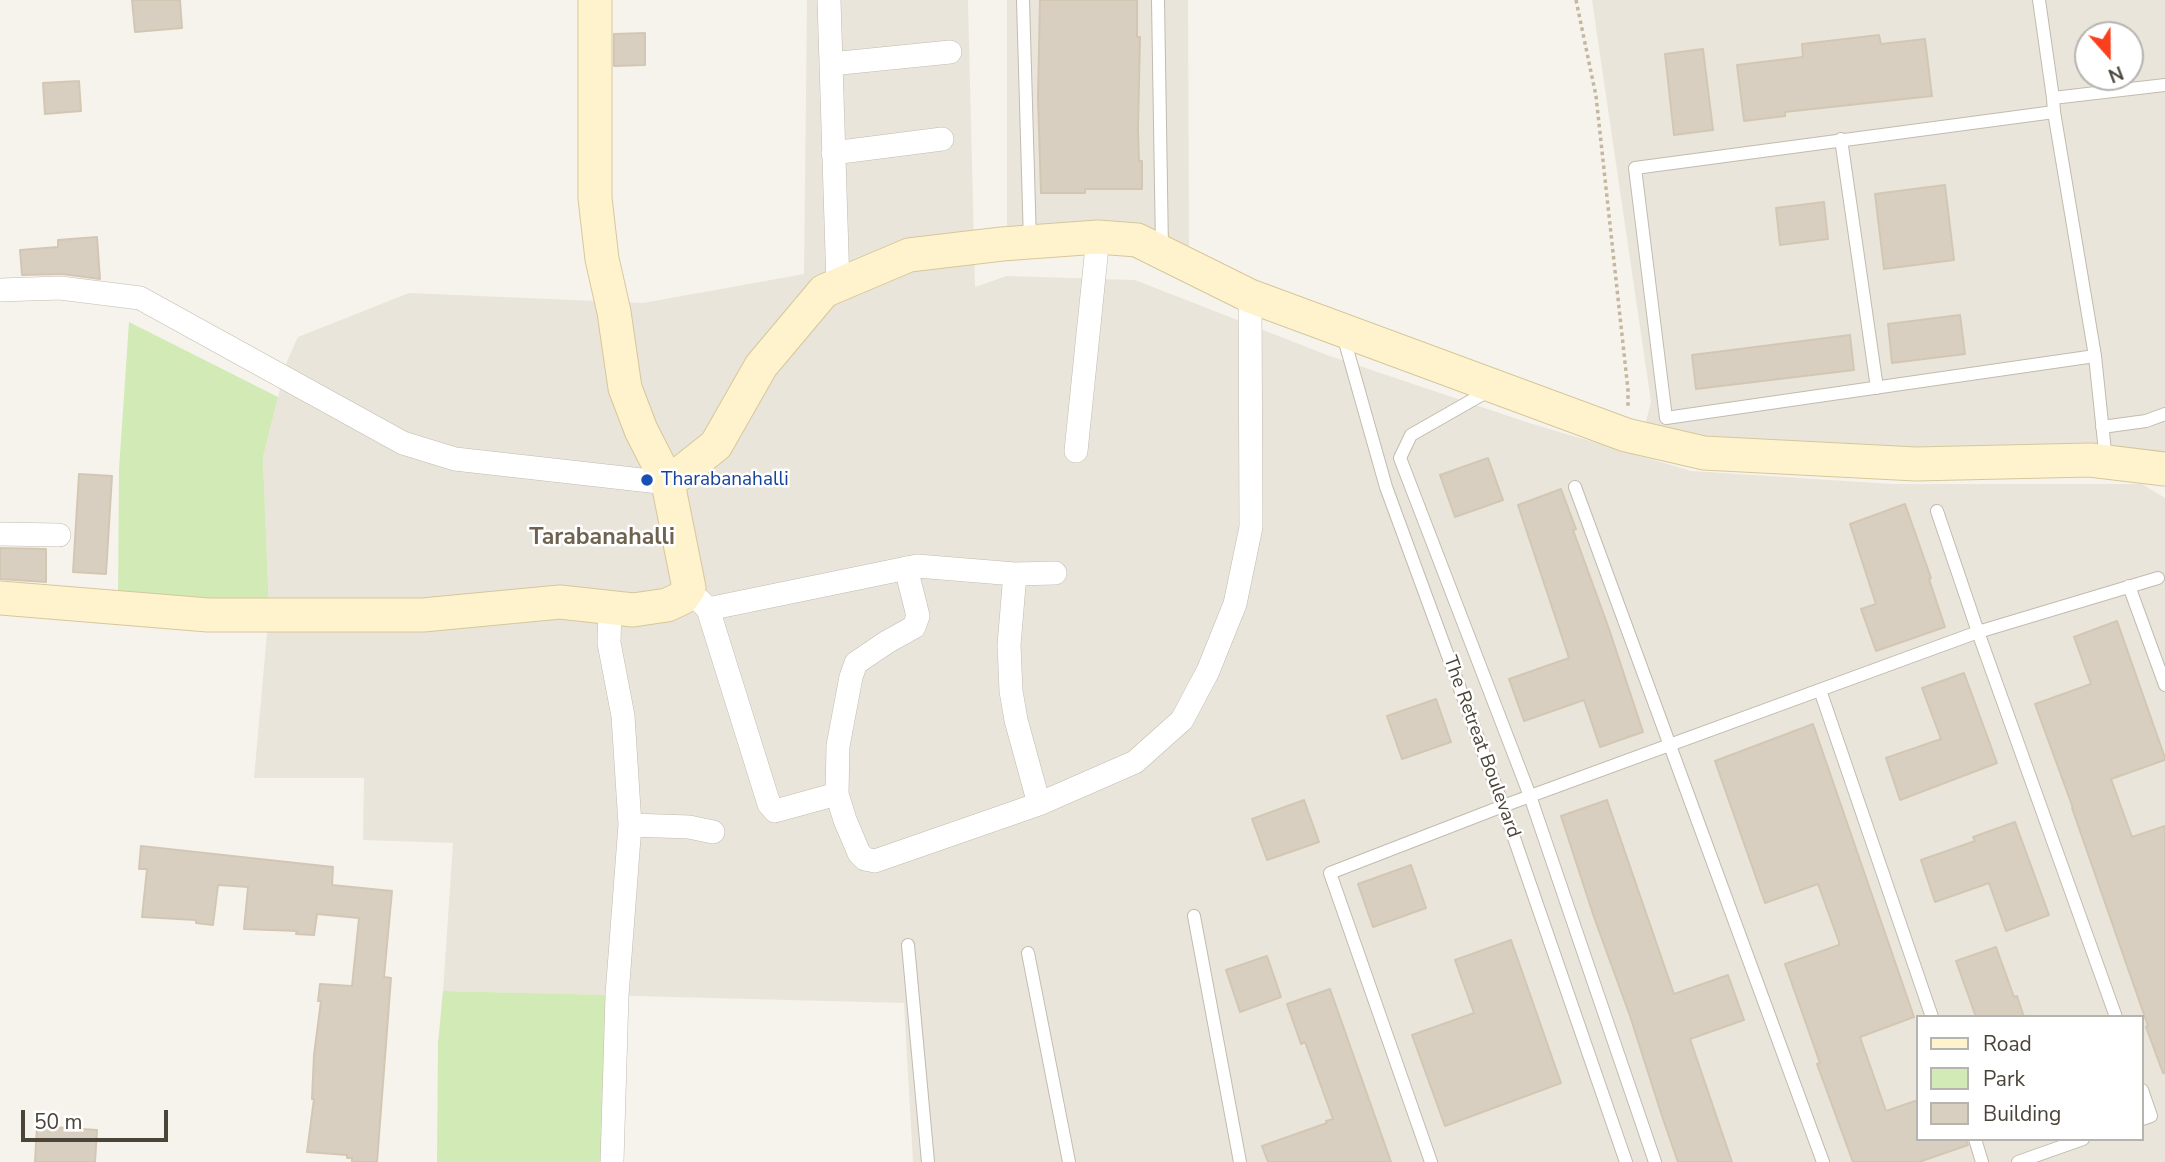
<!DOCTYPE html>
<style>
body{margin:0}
#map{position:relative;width:2165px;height:1162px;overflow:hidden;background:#f6f3ec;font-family:"Nunito Sans",sans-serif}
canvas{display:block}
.legend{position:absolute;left:1916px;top:1015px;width:228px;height:126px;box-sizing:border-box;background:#fff;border:2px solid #b7b4b0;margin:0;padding:9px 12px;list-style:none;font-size:21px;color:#4b4439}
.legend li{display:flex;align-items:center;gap:14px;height:35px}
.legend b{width:35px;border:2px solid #b7b4b0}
.north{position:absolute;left:2074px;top:21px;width:70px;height:70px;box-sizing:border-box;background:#fff;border:2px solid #b7b4b0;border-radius:50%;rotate:159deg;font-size:19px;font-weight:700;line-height:28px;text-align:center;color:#4b4439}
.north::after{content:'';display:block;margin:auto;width:24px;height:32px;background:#fc3f1d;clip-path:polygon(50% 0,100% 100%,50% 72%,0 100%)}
.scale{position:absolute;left:21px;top:1110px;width:147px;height:32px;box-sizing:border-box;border:4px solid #4b4439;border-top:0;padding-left:9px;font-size:21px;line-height:24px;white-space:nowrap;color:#4b4439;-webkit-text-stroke:5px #fff;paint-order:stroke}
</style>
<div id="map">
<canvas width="2165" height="1162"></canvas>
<ul class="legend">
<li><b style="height:9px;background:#fff3cd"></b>Road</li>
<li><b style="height:19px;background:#d2eab5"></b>Park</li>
<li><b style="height:19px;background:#d8cfc1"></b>Building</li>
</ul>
<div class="north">N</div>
<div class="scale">50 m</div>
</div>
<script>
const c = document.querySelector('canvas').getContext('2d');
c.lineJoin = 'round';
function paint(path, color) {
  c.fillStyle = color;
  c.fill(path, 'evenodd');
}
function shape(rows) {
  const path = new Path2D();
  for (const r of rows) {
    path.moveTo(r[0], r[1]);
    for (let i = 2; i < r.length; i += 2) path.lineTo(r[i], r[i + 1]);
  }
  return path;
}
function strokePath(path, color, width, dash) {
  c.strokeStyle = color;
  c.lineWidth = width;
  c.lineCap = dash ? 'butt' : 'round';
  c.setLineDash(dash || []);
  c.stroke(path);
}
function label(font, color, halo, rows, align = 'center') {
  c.font = font + ' "Nunito Sans",sans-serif';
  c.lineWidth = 5;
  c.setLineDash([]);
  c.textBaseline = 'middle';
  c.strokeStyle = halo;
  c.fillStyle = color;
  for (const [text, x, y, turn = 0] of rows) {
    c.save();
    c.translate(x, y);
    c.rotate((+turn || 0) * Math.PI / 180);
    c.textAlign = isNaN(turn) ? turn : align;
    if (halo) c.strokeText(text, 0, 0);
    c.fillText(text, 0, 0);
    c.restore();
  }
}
const residential = shape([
 [807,0,968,0,975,287,1007,276,1135,280,1327,355,1529,423,1691,471,1892,484,2142,484,2165,498,2165,1162,913,1162,904,1003,443,991,453,843,363,840,364,778,254,778,269,612,263,457,287,361,298,337,409,293,643,303,804,274],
 [1918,1017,2142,1017,2142,1139,1918,1139],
 [1007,0,1188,0,1189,250,1007,232],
 [1592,0,2165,0,2165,455,1708,442,1645,425,1651,402],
 [2088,35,2130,35,2130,77,2088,77]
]);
const green = shape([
 [129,322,278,397,263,457,269,612,118,600,119,469],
 [443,991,608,995,602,1162,437,1162,438,1043]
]);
const building = shape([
 [132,0,180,0,182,28,135,32,132,0],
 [1040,0,1137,0,1137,37,1140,37,1138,130,1139,161,1142,161,1142,189,1085,189,1085,193,1041,193,1038,98,1040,0],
 [645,33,645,65,614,66,614,34,645,33],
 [1879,35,1881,44,1925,39,1932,96,1785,112,1785,116,1744,121,1737,65,1803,57,1802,44,1879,35],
 [1703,49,1713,130,1674,135,1665,54,1703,49],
 [79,81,81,111,45,114,43,83,79,81],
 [1945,185,1954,260,1884,269,1875,194,1945,185],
 [1824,202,1828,239,1780,245,1776,208,1824,202],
 [97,237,100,279,62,274,22,275,20,250,58,247,58,240,97,237],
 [1960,315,1965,354,1892,363,1888,324,1960,315],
 [1850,335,1854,370,1696,389,1692,355,1850,335],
 [1488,458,1503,500,1455,517,1440,475,1488,458],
 [79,474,112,476,106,574,73,572,79,474],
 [1561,489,1576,529,1573,530,1609,629,1643,732,1600,747,1584,700,1524,721,1509,679,1569,658,1518,505,1561,489],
 [1905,504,1931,578,1929,579,1945,627,1876,651,1861,609,1876,604,1850,524,1905,504],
 [0,548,46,549,46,582,0,579,0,548],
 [2117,621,2165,758,2165,760,2111,779,2132,837,2165,826,2165,1073,2163,1073,2146,1027,2148,1026,2072,808,2073,808,2035,704,2091,684,2074,637,2117,621],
 [1964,673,1997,763,1900,800,1886,758,1941,739,1922,688,1964,673],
 [1436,699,1451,742,1402,759,1387,716,1436,699],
 [1813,724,1914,1017,1860,1037,1886,1111,1918,1100,1918,1139,1966,1139,1968,1145,1919,1162,1853,1162,1817,1064,1820,1063,1785,964,1839,945,1839,942,1818,884,1765,903,1715,761,1813,724],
 [1304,800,1319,842,1267,860,1252,819,1304,800],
 [1607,800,1674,994,1728,975,1744,1020,1690,1039,1732,1162,1678,1162,1663,1119,1630,1016,1594,917,1561,816,1607,800],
 [2015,822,2049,915,2006,931,1989,883,1935,902,1921,860,1975,841,1973,837,2015,822],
 [141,846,333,867,332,885,392,891,384,977,391,978,377,1162,352,1162,352,1158,347,1158,347,1155,307,1152,314,1099,312,1099,314,1055,321,1001,318,1001,320,984,352,986,359,918,317,914,314,935,296,934,297,931,244,929,248,887,218,885,213,925,196,923,196,920,142,917,147,869,139,869,141,846],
 [1411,865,1426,908,1373,927,1358,884,1411,865],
 [1511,940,1561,1083,1445,1126,1412,1035,1474,1013,1455,960,1511,940],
 [1996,947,2014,997,2017,996,2024,1017,1976,1017,1956,961,1996,947],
 [1267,956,1281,997,1240,1012,1226,970,1267,956],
 [1330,989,1391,1162,1268,1162,1262,1146,1327,1123,1326,1121,1333,1119,1305,1042,1301,1044,1287,1004,1330,989],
 [37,1126,97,1130,95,1162,35,1162,37,1126]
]);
const path = shape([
 [1576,0,1596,96,1628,390,1628,408]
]);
const lane = shape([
 [1023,0,1030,242],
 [1158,0,1162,248],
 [2039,0,2053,98],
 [2054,112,1635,168,1666,418,2095,356],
 [1841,139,1877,388],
 [1343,335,1386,487,1503,806,1626,1162],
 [1490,390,1411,435,1400,458,1530,796,1655,1162],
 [2102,427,2146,421,2165,414],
 [2106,461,2095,356,2054,112,2053,98,2165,85],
 [1575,487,1823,1162],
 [1937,511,1978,632,2116,1017],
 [2129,586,2165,685],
 [1820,690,1932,1017],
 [1194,916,1240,1162],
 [908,945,928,1162],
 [1028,953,1069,1162],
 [2142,1090,2151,1116,2142,1119],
 [1975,1139,1982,1162],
 [1431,1162,1330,873,1503,806,1978,632,2158,578],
 [2018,1162,2083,1139]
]);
const street = shape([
 [829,0,838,285],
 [831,64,950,52],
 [833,153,942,139],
 [0,290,60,288,140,298,403,443,455,459,668,483],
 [1076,451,1098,237],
 [0,534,59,535],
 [906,568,918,616,914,627,887,642,856,663,851,677,838,746,837,794,845,820,859,853,865,859,875,861,1039,804,1135,762,1182,720,1208,671,1235,604,1251,527,1250,296],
 [1015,574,1009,645,1011,691,1016,720,1039,804],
 [699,600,708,609,769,804,775,811,837,794],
 [610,607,609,643,623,716,630,825,617,995,612,1162],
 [708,609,917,566,1015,574,1055,573],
 [630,825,689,827,713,832]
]);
const secondary = shape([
 [668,483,716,445,761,366,824,291,909,255,1002,244,1098,237,1137,240,1250,296,1626,435,1704,453,1916,464,2090,460,2165,469],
 [0,598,208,615,423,615,560,602,633,610,667,605,682,598,689,588,668,483,641,430,625,388,614,312,602,259,595,198,595,0]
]);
const markers = [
 [647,480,7,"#1a4fb4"]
];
const transitNames = [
 ["Tharabanahalli",661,480]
];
const streetNames = [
 ["The Retreat Boulevard",1481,747,70]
];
const quarterNames = [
 ["Tarabanahalli",602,538]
];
paint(residential, '#eae5da');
paint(green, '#d2eab5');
paint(building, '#d8cfc1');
strokePath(building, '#d3c7b4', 2);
strokePath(lane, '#c2bbae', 14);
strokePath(street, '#c2bbae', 24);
strokePath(secondary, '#d6c79b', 35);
strokePath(path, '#c4b79f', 3.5, [3.5, 3.5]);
strokePath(lane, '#fff', 12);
strokePath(street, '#fff', 23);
strokePath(secondary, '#fff3cd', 33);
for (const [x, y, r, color] of markers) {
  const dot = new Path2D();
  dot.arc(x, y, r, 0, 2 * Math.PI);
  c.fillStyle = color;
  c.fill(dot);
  strokePath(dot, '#fff', 2.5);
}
label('19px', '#164399', '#fff', transitNames, 'left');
label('19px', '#4b4439', '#fff', streetNames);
label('bold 23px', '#6e6250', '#fff', quarterNames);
</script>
